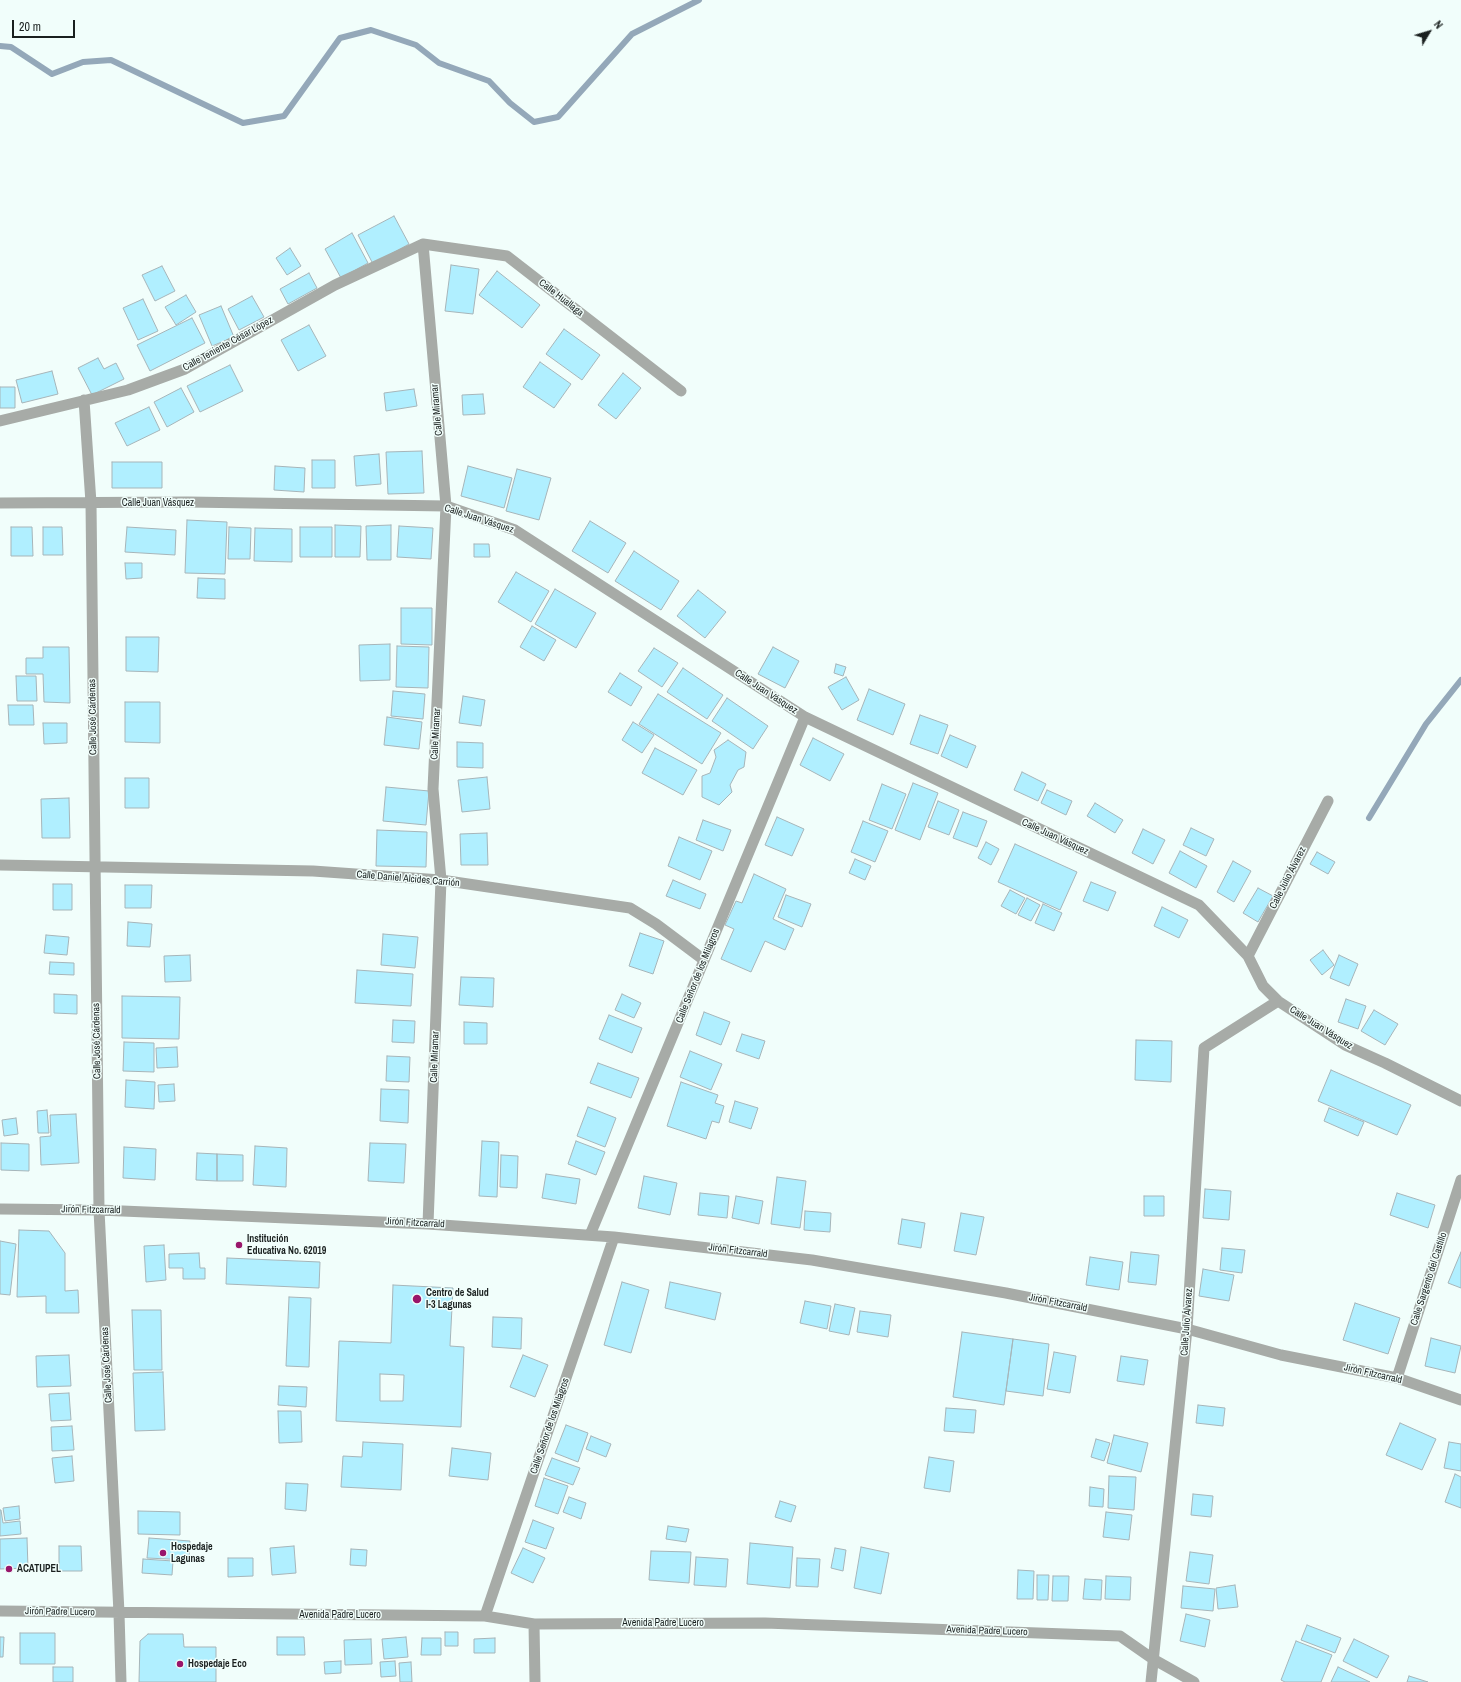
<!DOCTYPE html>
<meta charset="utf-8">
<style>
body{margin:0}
#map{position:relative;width:1461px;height:1682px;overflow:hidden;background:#f1fefb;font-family:"Archivo Narrow",sans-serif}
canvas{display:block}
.north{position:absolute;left:1409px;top:12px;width:40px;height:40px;-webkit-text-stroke:3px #f1fefb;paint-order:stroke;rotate:52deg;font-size:11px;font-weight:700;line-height:16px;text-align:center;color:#1a201f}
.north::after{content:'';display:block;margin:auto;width:14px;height:18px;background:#1a201f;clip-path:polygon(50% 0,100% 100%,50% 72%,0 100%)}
.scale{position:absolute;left:12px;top:20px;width:63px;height:18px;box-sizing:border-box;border:2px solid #1a201f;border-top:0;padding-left:5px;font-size:12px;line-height:14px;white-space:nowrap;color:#1a201f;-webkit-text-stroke:3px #f1fefb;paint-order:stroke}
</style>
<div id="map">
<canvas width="1461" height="1682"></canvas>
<div class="north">N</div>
<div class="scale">20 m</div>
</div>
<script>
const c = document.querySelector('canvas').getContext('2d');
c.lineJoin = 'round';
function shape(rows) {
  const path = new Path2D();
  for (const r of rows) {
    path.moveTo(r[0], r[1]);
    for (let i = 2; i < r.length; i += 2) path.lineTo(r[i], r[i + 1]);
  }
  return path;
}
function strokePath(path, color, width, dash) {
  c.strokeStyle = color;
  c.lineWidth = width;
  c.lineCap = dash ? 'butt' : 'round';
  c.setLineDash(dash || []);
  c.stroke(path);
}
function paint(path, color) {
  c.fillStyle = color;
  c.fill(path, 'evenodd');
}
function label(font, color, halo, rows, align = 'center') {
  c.font = font + ' "Archivo Narrow",sans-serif';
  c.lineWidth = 3;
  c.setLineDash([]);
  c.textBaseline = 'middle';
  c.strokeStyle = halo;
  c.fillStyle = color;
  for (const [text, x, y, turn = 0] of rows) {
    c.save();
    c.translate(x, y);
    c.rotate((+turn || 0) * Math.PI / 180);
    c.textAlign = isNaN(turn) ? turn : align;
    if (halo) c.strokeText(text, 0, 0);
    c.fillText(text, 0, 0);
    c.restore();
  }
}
const stream = shape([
 [0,46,11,47,52,74,83,62,111,60,243,123,284,116,340,38,371,30,416,45,439,63,489,81,510,103,534,122,558,117,632,34,699,0],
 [1369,818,1426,724,1461,680]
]);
const building = shape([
 [394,216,409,244,373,264,358,235,394,216],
 [352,233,368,263,341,278,325,249,352,233],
 [290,248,301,266,287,275,276,258,290,248],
 [451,265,479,269,473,314,445,311,451,265],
 [162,266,175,291,155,301,142,275,162,266],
 [497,271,540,305,522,328,479,295,497,271],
 [309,273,317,288,288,304,280,289,309,273],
 [186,295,196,312,176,325,165,307,186,295],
 [252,296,264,317,239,330,228,309,252,296],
 [143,299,158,331,138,340,123,308,143,299],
 [221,306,234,337,212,346,199,315,221,306],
 [192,318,205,343,150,371,137,345,192,318],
 [309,325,326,356,298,371,281,340,309,325],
 [564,329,600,355,582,380,546,354,564,329],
 [98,358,104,369,116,363,124,379,92,395,78,368,98,358],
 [540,362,571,384,554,408,523,387,540,362],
 [230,365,243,391,200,412,187,386,230,365],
 [52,371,58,394,22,403,16,380,52,371],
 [623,373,641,388,616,419,598,405,623,373],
 [0,387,15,387,15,408,0,408,0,387],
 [181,388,194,412,167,427,154,402,181,388],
 [414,389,417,406,386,411,384,393,414,389],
 [483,394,485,414,463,415,462,395,483,394],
 [149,407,160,430,127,446,115,423,149,407],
 [422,451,424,493,388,494,386,452,422,451],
 [379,454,381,484,356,486,354,456,379,454],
 [312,460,335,460,335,488,312,488,312,460],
 [112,462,162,462,162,488,112,488,112,462],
 [275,466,305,468,304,492,274,490,275,466],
 [468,466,512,478,504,508,461,496,468,466],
 [517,469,551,478,539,520,506,511,517,469],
 [187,520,227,522,225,574,185,573,187,520],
 [590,521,626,543,608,573,572,551,590,521],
 [335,525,361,526,360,557,335,557,335,525],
 [391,525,391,560,367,560,366,526,391,525],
 [399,526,433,528,431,559,397,557,399,526],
 [11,527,32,527,33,556,11,556,11,527],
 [43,527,62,527,63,555,43,555,43,527],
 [127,527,176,530,175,555,125,552,127,527],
 [229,527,251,528,250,559,228,559,229,527],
 [300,527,332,527,332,557,300,557,300,527],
 [255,528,292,529,292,562,254,561,255,528],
 [474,544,489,544,490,557,474,557,474,544],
 [634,551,679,581,661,610,615,581,634,551],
 [125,563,142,563,142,578,126,579,125,563],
 [516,572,549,591,531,622,498,602,516,572],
 [198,578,225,579,225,599,197,598,198,578],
 [555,589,596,613,576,648,535,624,555,589],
 [698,590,726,612,705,638,677,616,698,590],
 [401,608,432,608,432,645,401,644,401,608],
 [532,626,556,640,544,661,520,647,532,626],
 [126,637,159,637,158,672,126,671,126,637],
 [390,644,390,680,360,681,359,645,390,644],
 [397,646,429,647,428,688,396,687,397,646],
 [43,647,69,647,70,703,44,702,43,674,26,674,26,658,43,658,43,647],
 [773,647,799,661,785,688,758,674,773,647],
 [654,648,678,663,662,687,638,671,654,648],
 [836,664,846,667,843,676,834,673,836,664],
 [683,668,723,695,707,719,667,692,683,668],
 [620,673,642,687,631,706,608,692,620,673],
 [16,676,36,676,37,701,17,701,16,676],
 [846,677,859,700,842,710,828,687,846,677],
 [869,689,905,704,893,735,857,720,869,689],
 [393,691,425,694,423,719,391,716,393,691],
 [658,694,721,733,702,764,639,724,658,694],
 [463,696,485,700,481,726,459,723,463,696],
 [727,698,768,726,753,749,712,721,727,698],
 [125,702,160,702,160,743,125,742,125,702],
 [8,705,33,705,34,725,9,725,8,705],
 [920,715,948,725,938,754,910,744,920,715],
 [387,717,422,722,419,749,384,745,387,717],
 [633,722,654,735,642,753,622,740,633,722],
 [43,723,67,723,67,743,44,744,43,723],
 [950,735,976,746,967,768,941,756,950,735],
 [813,738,844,754,830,781,800,765,813,738],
 [728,740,746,752,744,767,738,770,730,785,732,792,719,805,702,797,702,776,710,773,716,757,714,750,728,740],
 [457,742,483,743,483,768,457,767,457,742],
 [655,748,697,770,683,795,642,773,655,748],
 [1022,772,1046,784,1038,801,1014,790,1022,772],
 [487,777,490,809,462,812,458,780,487,777],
 [125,778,149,778,149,808,125,808,125,778],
 [913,783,938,793,920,840,895,830,913,783],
 [882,784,906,794,892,829,869,820,882,784],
 [386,787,429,791,426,825,383,821,386,787],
 [1047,790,1072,801,1066,815,1041,803,1047,790],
 [69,798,70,838,42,838,41,799,69,798],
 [938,801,959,810,949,835,928,827,938,801],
 [1095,803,1123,820,1115,833,1087,816,1095,803],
 [963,812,987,821,977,847,953,838,963,812],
 [777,817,804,829,792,856,765,845,777,817],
 [703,820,731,830,723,851,696,840,703,820],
 [863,821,888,831,875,862,851,852,863,821],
 [1191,828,1214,839,1206,856,1183,845,1191,828],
 [1143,829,1165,840,1153,864,1132,853,1143,829],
 [377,830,427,832,426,867,376,866,377,830],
 [487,833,488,865,461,865,460,834,487,833],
 [679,837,712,851,700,880,668,866,679,837],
 [986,842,999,849,991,865,978,858,986,842],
 [1015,844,1077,872,1060,910,998,882,1015,844],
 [1180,851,1207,866,1196,888,1169,873,1180,851],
 [1317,852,1335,862,1328,874,1310,864,1317,852],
 [855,859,871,866,865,880,849,873,855,859],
 [1233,861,1251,871,1234,902,1217,892,1233,861],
 [754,874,786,889,773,919,794,929,785,950,765,941,751,972,721,959,734,929,725,925,736,901,742,903,754,874],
 [673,880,706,894,700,909,666,896,673,880],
 [1091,882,1116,892,1108,911,1083,901,1091,882],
 [53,884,72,884,72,910,53,910,53,884],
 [125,885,152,885,151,908,125,908,125,885],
 [1258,888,1273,896,1258,922,1243,913,1258,888],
 [1010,890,1025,898,1016,914,1001,906,1010,890],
 [786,895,811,904,802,927,778,917,786,895],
 [1027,898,1040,905,1031,921,1018,915,1027,898],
 [1043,904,1062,913,1054,931,1035,923,1043,904],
 [1162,907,1188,920,1179,938,1154,926,1162,907],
 [128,922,152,924,150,947,127,946,128,922],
 [640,933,664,941,653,974,629,966,640,933],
 [383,934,418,937,415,968,381,965,383,934],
 [46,935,69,937,67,955,44,953,46,935],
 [1323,950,1334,965,1322,975,1310,960,1323,950],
 [190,955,191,981,165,982,164,956,190,955],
 [1339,955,1358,964,1349,986,1330,978,1339,955],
 [50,962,74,963,74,975,49,974,50,962],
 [357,970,413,974,411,1006,355,1003,357,970],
 [461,977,494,978,493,1007,459,1005,461,977],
 [54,994,77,995,77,1014,54,1013,54,994],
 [622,994,641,1003,634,1018,615,1010,622,994],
 [122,996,180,997,179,1039,122,1038,122,996],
 [1346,999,1366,1006,1358,1029,1338,1022,1346,999],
 [1374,1010,1398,1024,1385,1045,1361,1031,1374,1010],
 [704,1012,730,1022,721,1045,696,1035,704,1012],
 [609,1015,642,1028,632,1053,599,1039,609,1015],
 [393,1020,415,1021,414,1043,392,1042,393,1020],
 [464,1022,487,1023,487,1044,464,1044,464,1022],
 [742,1034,765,1041,759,1059,736,1051,742,1034],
 [1136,1040,1172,1041,1171,1082,1135,1080,1136,1040],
 [124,1042,154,1043,154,1072,123,1071,124,1042],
 [177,1047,178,1067,157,1068,156,1048,177,1047],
 [690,1051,722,1064,711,1090,680,1077,690,1051],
 [387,1056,410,1057,409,1082,386,1081,387,1056],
 [598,1063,639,1078,631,1098,590,1083,598,1063],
 [1331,1070,1411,1105,1397,1135,1318,1101,1331,1070],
 [126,1080,155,1082,154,1109,125,1107,126,1080],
 [681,1082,718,1095,715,1103,724,1106,719,1123,712,1121,706,1139,667,1126,681,1082],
 [174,1084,175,1101,159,1102,158,1085,174,1084],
 [381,1089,409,1090,408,1123,380,1121,381,1089],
 [735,1101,758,1108,751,1129,729,1122,735,1101],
 [588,1107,616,1118,605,1147,577,1136,588,1107],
 [1329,1108,1364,1122,1358,1136,1324,1121,1329,1108],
 [47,1110,49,1133,38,1133,37,1111,47,1110],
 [76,1114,79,1163,41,1165,40,1137,51,1136,50,1115,76,1114],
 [16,1118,18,1134,4,1136,2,1120,16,1118],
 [482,1141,499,1142,497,1197,479,1196,482,1141],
 [576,1141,605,1152,596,1175,568,1164,576,1141],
 [1,1143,29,1144,29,1171,1,1170,1,1143],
 [370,1143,406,1144,404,1183,368,1181,370,1143],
 [255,1146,287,1148,286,1187,253,1185,255,1146],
 [124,1147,156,1149,155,1180,123,1178,124,1147],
 [197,1153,217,1154,217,1181,196,1180,197,1153],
 [217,1154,243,1155,243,1181,217,1181,217,1154],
 [501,1155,518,1156,517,1188,500,1187,501,1155],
 [546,1174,580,1179,576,1204,542,1198,546,1174],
 [644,1176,677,1183,670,1215,638,1208,644,1176],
 [777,1177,806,1181,800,1228,771,1224,777,1177],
 [1205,1189,1231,1191,1229,1220,1203,1218,1205,1189],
 [700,1193,729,1196,727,1218,698,1215,700,1193],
 [1397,1193,1435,1205,1428,1228,1390,1215,1397,1193],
 [736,1196,763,1201,759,1224,732,1218,736,1196],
 [1144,1196,1164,1196,1164,1216,1144,1216,1144,1196],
 [805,1211,831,1213,830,1232,804,1230,805,1211],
 [961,1213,984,1217,976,1255,954,1251,961,1213],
 [902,1219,925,1223,921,1248,898,1244,902,1219],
 [19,1230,49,1231,65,1253,65,1291,78,1290,79,1313,46,1313,46,1296,17,1297,19,1230],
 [0,1241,16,1244,10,1295,0,1294,0,1241],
 [164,1245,166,1280,146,1282,144,1246,164,1245],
 [1222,1248,1245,1250,1242,1273,1220,1270,1222,1248],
 [1131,1252,1159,1255,1156,1285,1128,1282,1131,1252],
 [1461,1252,1461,1288,1448,1283,1461,1252],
 [199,1253,200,1268,205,1268,205,1279,183,1279,183,1268,169,1268,169,1254,199,1253],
 [1090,1257,1123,1262,1119,1290,1086,1285,1090,1257],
 [227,1258,320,1262,319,1288,226,1284,227,1258],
 [1203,1269,1234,1275,1229,1301,1199,1296,1203,1269],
 [622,1282,649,1290,631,1353,604,1345,622,1282],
 [670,1282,721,1293,715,1320,665,1308,670,1282],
 [393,1285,453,1288,450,1346,464,1347,461,1427,336,1421,339,1341,391,1343,393,1285],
 [380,1374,404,1375,403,1401,380,1401,380,1374],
 [289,1297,311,1298,309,1367,286,1366,289,1297],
 [805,1301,831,1306,827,1329,800,1323,805,1301],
 [1355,1303,1400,1318,1388,1354,1343,1340,1355,1303],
 [835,1304,855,1308,849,1335,829,1331,835,1304],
 [132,1310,161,1310,162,1370,134,1370,132,1310],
 [860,1311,891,1315,888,1337,857,1332,860,1311],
 [493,1317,522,1318,521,1349,492,1347,493,1317],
 [962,1332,1013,1339,1004,1405,953,1397,962,1332],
 [1431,1338,1461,1346,1455,1373,1425,1366,1431,1338],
 [1013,1339,1049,1344,1043,1396,1006,1391,1013,1339],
 [1054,1352,1076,1356,1070,1393,1047,1389,1054,1352],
 [69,1355,71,1386,37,1387,36,1356,69,1355],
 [523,1355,548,1365,535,1397,510,1387,523,1355],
 [1121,1356,1148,1360,1144,1385,1117,1381,1121,1356],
 [163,1372,165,1430,135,1431,133,1373,163,1372],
 [279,1386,307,1387,306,1407,278,1405,279,1386],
 [69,1393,71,1420,51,1421,49,1394,69,1393],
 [1198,1405,1225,1408,1223,1426,1196,1423,1198,1405],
 [946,1408,976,1410,974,1433,944,1431,946,1408],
 [278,1411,301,1411,302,1442,279,1443,278,1411],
 [1400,1423,1436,1439,1422,1470,1386,1455,1400,1423],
 [566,1425,588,1433,578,1462,555,1453,566,1425],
 [72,1426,74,1450,52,1451,51,1427,72,1426],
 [1114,1435,1148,1443,1141,1472,1107,1463,1114,1435],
 [591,1436,611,1444,606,1457,586,1449,591,1436],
 [1096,1439,1110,1443,1104,1461,1091,1457,1096,1439],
 [363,1442,403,1444,401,1490,341,1487,343,1456,362,1457,363,1442],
 [1449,1442,1461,1444,1461,1471,1444,1468,1449,1442],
 [452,1448,491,1453,488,1480,449,1476,452,1448],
 [72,1456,74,1481,55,1483,52,1458,72,1456],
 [929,1457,954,1461,950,1492,924,1488,929,1457],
 [552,1458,580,1468,573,1485,545,1475,552,1458],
 [1455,1474,1461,1477,1461,1508,1445,1502,1455,1474],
 [1109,1476,1136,1477,1134,1510,1108,1508,1109,1476],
 [544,1478,568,1486,558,1514,535,1506,544,1478],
 [286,1483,308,1484,306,1511,285,1509,286,1483],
 [1090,1487,1104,1489,1103,1507,1089,1506,1090,1487],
 [1193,1494,1213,1496,1211,1517,1191,1515,1193,1494],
 [569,1497,586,1503,581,1519,563,1512,569,1497],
 [780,1501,796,1506,791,1522,775,1517,780,1501],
 [19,1506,20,1519,5,1521,3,1508,19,1506],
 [0,1510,1,1510,3,1523,20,1521,21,1534,0,1536,0,1510],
 [138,1511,180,1512,180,1535,138,1534,138,1511],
 [1106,1512,1132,1515,1129,1540,1103,1537,1106,1512],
 [533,1520,554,1528,546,1549,525,1542,533,1520],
 [668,1526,689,1529,686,1542,666,1539,668,1526],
 [27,1538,28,1568,0,1569,0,1539,27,1538],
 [149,1538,190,1541,189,1560,147,1558,149,1538],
 [750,1543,793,1547,790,1588,747,1584,750,1543],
 [59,1546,81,1546,82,1571,59,1571,59,1546],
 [294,1546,296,1573,272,1575,270,1548,294,1546],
 [861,1547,889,1553,881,1594,854,1588,861,1547],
 [523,1548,545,1558,533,1583,511,1573,523,1548],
 [835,1548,846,1550,843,1571,831,1568,835,1548],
 [351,1549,367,1550,366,1566,350,1565,351,1549],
 [651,1551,691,1552,689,1583,649,1580,651,1551],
 [1190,1552,1213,1555,1209,1584,1186,1581,1190,1552],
 [696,1557,728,1559,726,1587,694,1585,696,1557],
 [228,1558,253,1558,253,1576,228,1577,228,1558],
 [797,1558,820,1559,818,1587,796,1586,797,1558],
 [143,1559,173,1561,172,1575,142,1573,143,1559],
 [1018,1570,1034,1571,1033,1599,1017,1599,1018,1570],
 [1037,1575,1049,1575,1048,1600,1037,1600,1037,1575],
 [1053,1576,1069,1576,1068,1601,1052,1601,1053,1576],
 [1106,1576,1131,1577,1130,1600,1105,1599,1106,1576],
 [1085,1579,1102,1580,1101,1600,1083,1599,1085,1579],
 [1235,1585,1238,1607,1218,1609,1216,1588,1235,1585],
 [1183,1586,1215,1589,1213,1611,1181,1608,1183,1586],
 [1186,1614,1210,1620,1205,1647,1180,1641,1186,1614],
 [1307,1625,1341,1638,1335,1653,1301,1640,1307,1625],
 [445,1632,458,1632,458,1646,445,1646,445,1632],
 [20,1633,55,1633,55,1664,20,1664,20,1633],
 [148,1634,183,1634,184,1647,216,1647,216,1682,139,1682,140,1641,148,1634],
 [0,1637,4,1637,3,1657,0,1657,0,1637],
 [277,1637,304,1637,305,1655,277,1655,277,1637],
 [406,1637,408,1657,384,1659,382,1639,406,1637],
 [422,1638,441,1638,441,1655,421,1655,422,1638],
 [495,1638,495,1653,474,1653,474,1639,495,1638],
 [371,1639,372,1664,345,1665,344,1640,371,1639],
 [1354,1639,1389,1656,1377,1678,1343,1661,1354,1639],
 [1296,1641,1332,1655,1321,1682,1285,1682,1281,1680,1296,1641],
 [341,1661,341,1673,325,1674,324,1662,341,1661],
 [395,1661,396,1676,381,1677,380,1662,395,1661],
 [411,1662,412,1682,400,1682,399,1663,411,1662],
 [53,1667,73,1667,73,1682,53,1682,53,1667],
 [1338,1667,1370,1682,1331,1682,1338,1667],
 [1409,1676,1428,1682,1407,1682,1409,1676]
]);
const minor = shape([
 [423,244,446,506,433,789,441,880,428,1224],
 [423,244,507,256,681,391],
 [84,400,91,503,99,1210,119,1613,121,1682],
 [0,421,128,390,185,369,335,285,423,244],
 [0,503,188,502,446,506,515,530,805,717,1199,905,1248,956,1263,986,1278,1001,1345,1045,1385,1063,1461,1101],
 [0,865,313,871,441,880,630,908,656,924,704,960],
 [1248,956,1328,801],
 [0,1209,99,1210,428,1224,614,1237,812,1260,1006,1293,1187,1329,1281,1355,1397,1378,1461,1400],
 [590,1235,805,717],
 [1397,1378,1461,1180],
 [0,1611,485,1616,534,1624,765,1623,1120,1636,1153,1659,1194,1682],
 [485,1616,614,1237],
 [534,1624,535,1682],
 [1151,1682,1187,1329,1204,1048,1278,1001]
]);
const markers = [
 [239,1245,4,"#99166b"],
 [417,1299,5,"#99166b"],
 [163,1553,4,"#99166b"],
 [9,1569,4,"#99166b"],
 [180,1664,4,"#99166b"]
];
const streetNames = [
 ["Calle Huallaga",561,298,38],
 ["Calle Teniente César López",228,344,-29],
 ["Calle Miramar",437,410,-95],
 ["Calle Juan Vásquez",158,503],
 ["Calle Juan Vásquez",479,519,18],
 ["Calle Juan Vásquez",766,692,33],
 ["Calle José Cárdenas",93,717,-91],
 ["Calle Miramar",436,734,-87],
 ["Calle Juan Vásquez",1055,837,25],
 ["Calle Julio Álvarez",1288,878,-63],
 ["Calle Daniel Alcides Carrión",408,879,5],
 ["Calle Señor de los Milagros",698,976,-68],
 ["Calle Juan Vásquez",1321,1028,32],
 ["Calle José Cárdenas",97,1041,-91],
 ["Calle Miramar",435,1057,-88],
 ["Jirón Fitzcarrald",91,1210,1],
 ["Jirón Fitzcarrald",415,1223,3],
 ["Jirón Fitzcarrald",738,1251,7],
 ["Calle Sargento del Castillo",1429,1279,-72],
 ["Jirón Fitzcarrald",1058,1303,11],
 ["Calle Julio Álvarez",1187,1322,-86],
 ["Calle José Cárdenas",107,1365,-93],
 ["Jirón Fitzcarrald",1373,1374,13],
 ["Calle Señor de los Milagros",550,1426,-71],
 ["Jirón Padre Lucero",60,1612,1],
 ["Avenida Padre Lucero",340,1615],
 ["Avenida Padre Lucero",663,1623],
 ["Avenida Padre Lucero",987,1631,2]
];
const poiNames = [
 ["Institución",247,1239],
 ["Educativa No. 62019",247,1251],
 ["Centro de Salud",426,1293],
 ["I-3 Lagunas",426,1305],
 ["Hospedaje",171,1547],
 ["Lagunas",171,1559],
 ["ACATUPEL",17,1569],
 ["Hospedaje Eco",188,1664]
];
strokePath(stream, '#94a8b9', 6);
paint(building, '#b0efff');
strokePath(building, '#a6b5b9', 1);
strokePath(minor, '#a7aba7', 11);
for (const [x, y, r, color] of markers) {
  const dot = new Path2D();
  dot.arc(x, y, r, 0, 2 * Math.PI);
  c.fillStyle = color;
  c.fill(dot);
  strokePath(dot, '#f1fefb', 1.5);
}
label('10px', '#1a201f', '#f1fefb', streetNames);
label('bold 10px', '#1a201f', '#f1fefb', poiNames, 'left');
</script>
